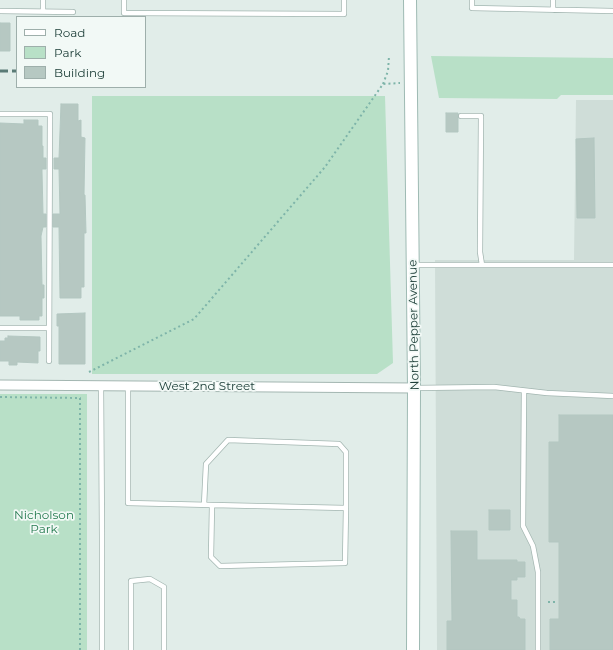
<!DOCTYPE html>
<style>
body{margin:0}
#map{position:relative;width:613px;height:650px;overflow:hidden;background:#e1ede9;font-family:Montserrat,sans-serif}
canvas{display:block}
.legend{position:absolute;left:16px;top:16px;width:130px;height:72px;box-sizing:border-box;background:#f2f9f6;border:1px solid #9eafab;margin:0;padding:5px 7px;list-style:none;font-size:12px;color:#1f403a}
.legend li{display:flex;align-items:center;gap:8px;height:20px}
.legend b{width:20px;border:1px solid #9eafab}
</style>
<div id="map">
<canvas width="613" height="650"></canvas>
<ul class="legend">
<li><b style="height:5px;background:#fff"></b>Road</li>
<li><b style="height:11px;background:#b8e0c7"></b>Park</li>
<li><b style="height:11px;background:#b6c8c2"></b>Building</li>
</ul>
</div>
<script>
const c = document.querySelector('canvas').getContext('2d');
c.lineJoin = 'round';
function paint(path, color) {
  c.fillStyle = color;
  c.fill(path, 'evenodd');
}
function shape(rows) {
  const path = new Path2D();
  for (const r of rows) {
    path.moveTo(r[0], r[1]);
    for (let i = 2; i < r.length; i += 2) path.lineTo(r[i], r[i + 1]);
  }
  return path;
}
function strokePath(path, color, width, dash) {
  c.strokeStyle = color;
  c.lineWidth = width;
  c.lineCap = dash ? 'butt' : 'round';
  c.setLineDash(dash || []);
  c.stroke(path);
}
function label(font, color, halo, rows, align = 'center') {
  c.font = font + ' Montserrat,sans-serif';
  c.lineWidth = 3.5;
  c.setLineDash([]);
  c.textBaseline = 'middle';
  c.strokeStyle = halo;
  c.fillStyle = color;
  for (const [text, x, y, turn = 0] of rows) {
    c.save();
    c.translate(x, y);
    c.rotate((+turn || 0) * Math.PI / 180);
    c.textAlign = isNaN(turn) ? turn : align;
    if (halo) c.strokeText(text, 0, 0);
    c.fillText(text, 0, 0);
    c.restore();
  }
}
const built = shape([
 [576,100,613,100,613,650,437,650,435,260,574,260]
]);
const green = shape([
 [431,56,613,58,613,95,561,95,557,99,439,98],
 [92,96,385,96,393,363,377,374,92,374],
 [0,394,87,394,87,650,0,650]
]);
const building = shape([
 [0,23,10,23,10,51,0,51,0,23],
 [61,104,78,104,78,121,81,120,81,137,85,138,84,195,85,195,86,233,84,233,84,287,81,287,81,298,60,298,59,227,53,227,53,214,60,214,59,169,54,169,54,158,59,158,61,104],
 [446,113,458,113,458,132,446,132,446,113],
 [24,120,38,120,38,126,42,126,42,146,43,146,43,158,46,158,46,169,42,169,42,172,43,214,46,214,46,227,43,227,41,236,42,285,44,285,44,298,42,298,42,316,39,316,39,320,20,320,20,316,0,316,0,123,24,124,24,120],
 [594,138,595,218,577,218,576,139,594,138],
 [85,313,85,364,59,364,59,326,57,326,57,314,85,313],
 [8,336,40,337,40,351,38,351,38,363,17,362,17,365,9,365,9,361,0,361,0,341,5,341,5,338,8,338,8,336],
 [559,415,613,415,613,650,550,650,550,619,559,619,559,542,549,542,549,442,559,442,559,415],
 [489,510,510,510,510,530,489,530,489,510],
 [451,531,477,531,477,560,517,560,517,562,525,562,525,577,517,577,517,580,511,580,511,600,517,600,517,617,519,617,520,619,525,619,525,650,447,650,447,621,452,621,451,531]
]);
const path = shape([
 [383,84,388,71,389,56],
 [89,372,194,319,325,167,383,84,400,83],
 [0,397,80,398,80,650],
 [548,602,558,602]
]);
const lane = shape([
 [43,0,43,11],
 [124,0,124,13,344,14,344,0],
 [472,0,472,8,613,11],
 [553,0,553,10],
 [0,11,73,12],
 [0,114,50,114,49,361],
 [461,116,481,116,480,252,482,265],
 [413,265,613,265],
 [0,328,49,328],
 [101,385,102,537,102,650],
 [128,385,128,503,212,505,346,508,345,563,220,566,211,557,212,505],
 [414,388,494,387,547,393,613,396],
 [524,391,523,526,533,546,538,572,538,650],
 [204,505,206,464,228,440,339,444,346,452,346,508],
 [131,650,131,581,150,579,164,587,164,650]
]);
const street = shape([
 [0,385,414,388]
]);
const secondary = shape([
 [410,0,414,388,413,650]
]);
const rail = shape([
 [0,71,17,71]
]);
const streetNames = [
 ["North Pepper Avenue",414,325,-91],
 ["West 2nd Street",207,386]
];
const parkNames = [
 ["Nicholson",44,515],
 ["Park",44,529]
];
paint(built, '#cfddd8');
paint(green, '#b8e0c7');
paint(building, '#b6c8c2');
strokePath(building, '#b3c7c1', 1);
strokePath(lane, '#a3b6b1', 6);
strokePath(street, '#a3b6b1', 11);
strokePath(secondary, '#9ebab3', 14);
strokePath(path, '#7eb4a9', 2, [2, 3]);
strokePath(lane, '#fff', 4.5);
strokePath(street, '#fff', 9);
strokePath(secondary, '#fff', 12);
strokePath(rail, '#5a7b76', 3, [8, 4]);
label('12px', '#1f403a', '#f2f9f6', streetNames);
label('12px', '#257b50', '#f2f9f6', parkNames);
</script>
